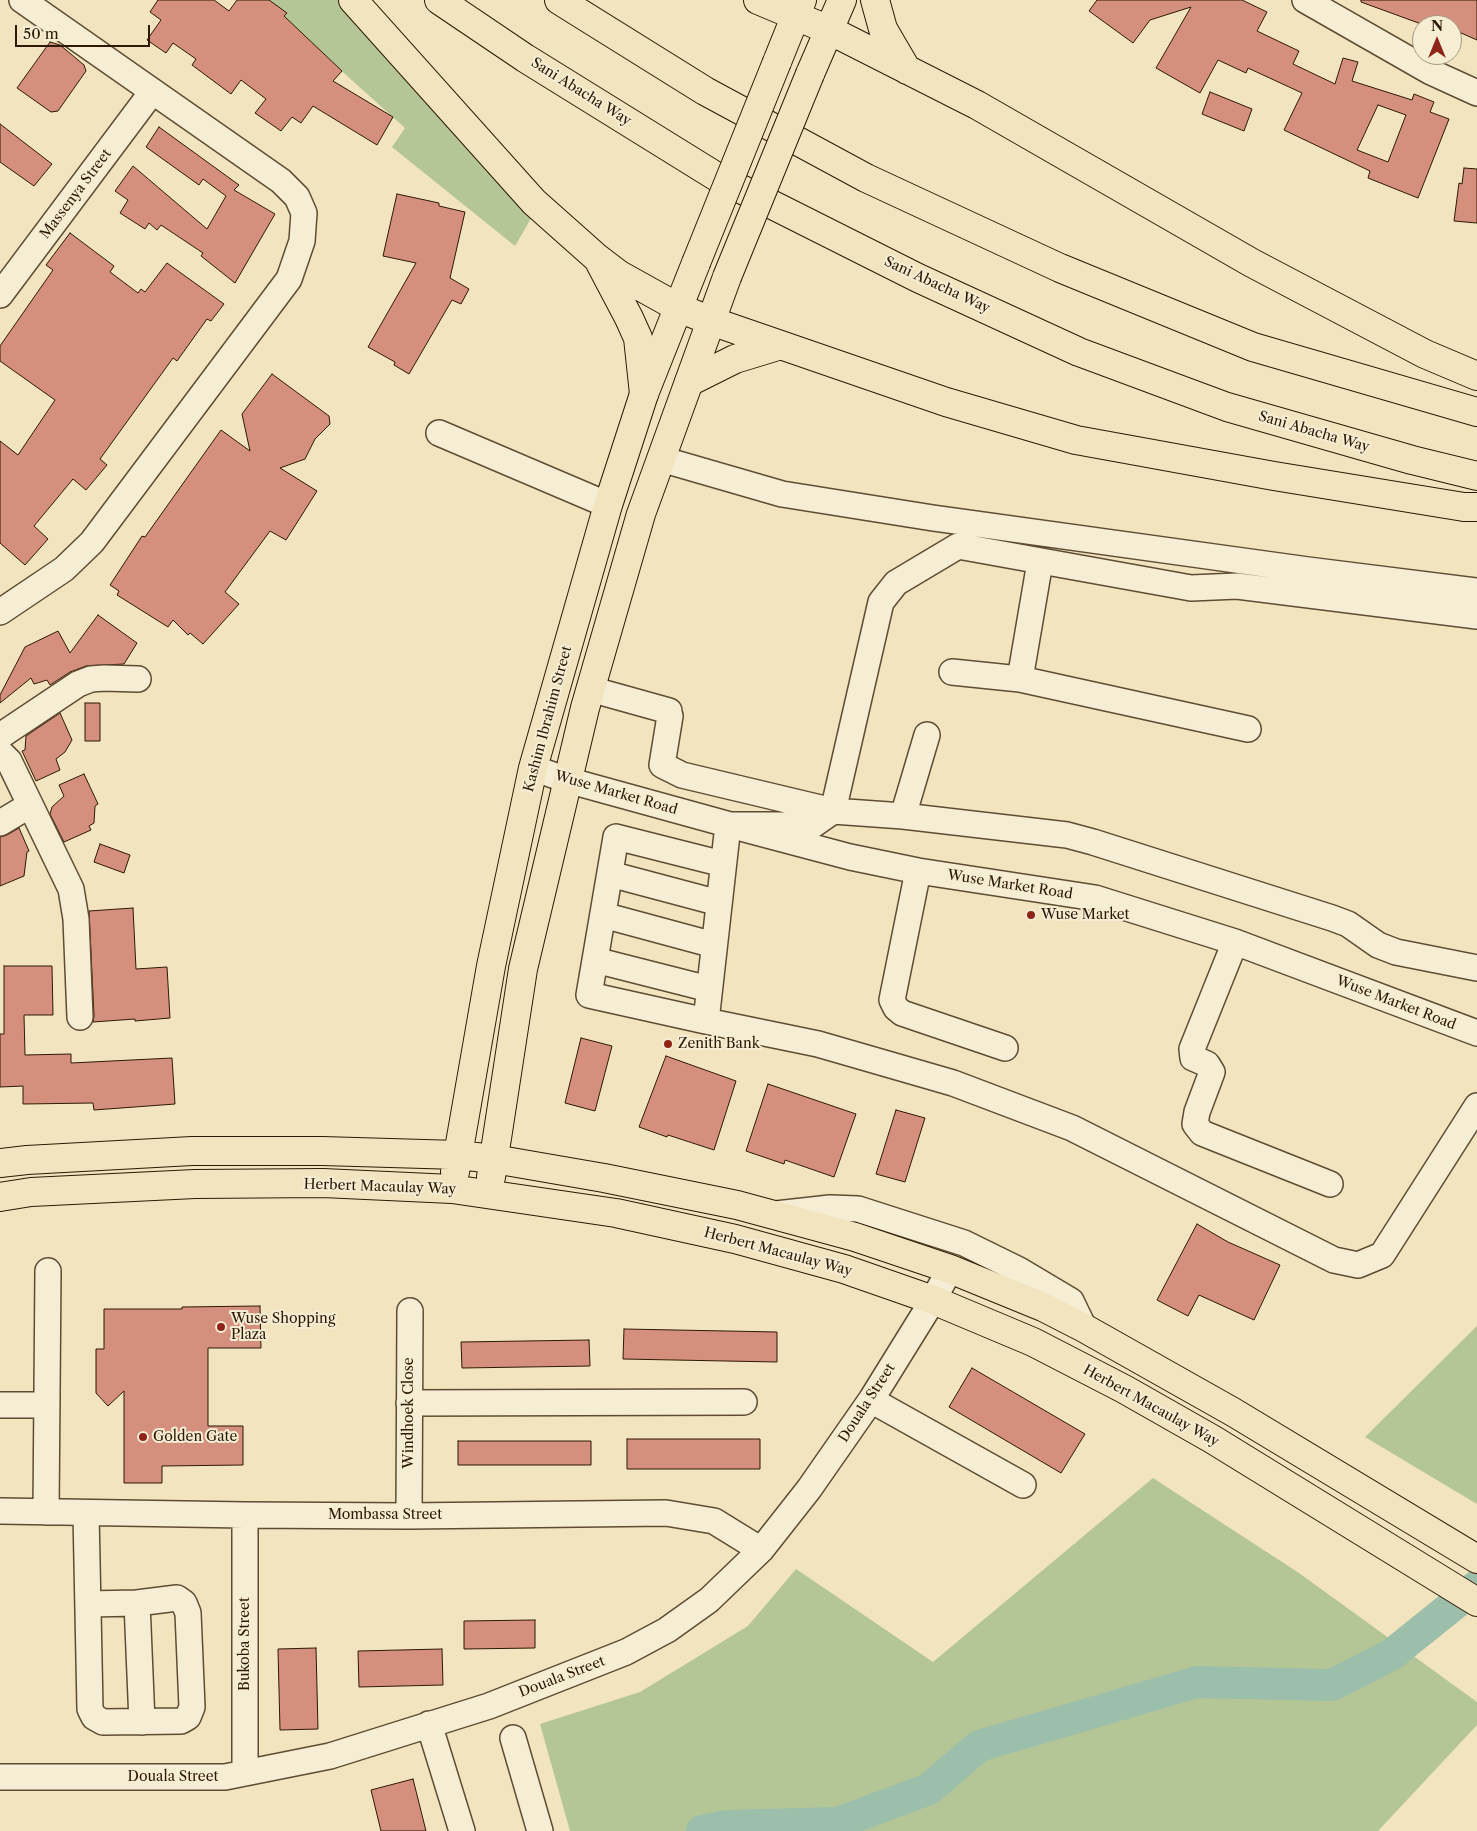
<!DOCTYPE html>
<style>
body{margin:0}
#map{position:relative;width:1477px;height:1831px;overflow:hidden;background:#f1e4be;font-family:"Libre Caslon Text",serif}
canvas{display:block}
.north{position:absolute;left:1412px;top:15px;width:50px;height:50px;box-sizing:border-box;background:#f6edd5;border:1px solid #a69881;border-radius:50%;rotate:0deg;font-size:14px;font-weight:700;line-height:20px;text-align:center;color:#2e1904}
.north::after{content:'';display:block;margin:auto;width:18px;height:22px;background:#8f2418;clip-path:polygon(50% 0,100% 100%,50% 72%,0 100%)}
.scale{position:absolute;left:15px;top:25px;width:135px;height:22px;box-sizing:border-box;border:2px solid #2e1904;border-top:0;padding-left:6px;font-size:15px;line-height:18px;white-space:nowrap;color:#2e1904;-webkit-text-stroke:4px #f6edd5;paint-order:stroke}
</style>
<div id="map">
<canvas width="1477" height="1831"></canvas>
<div class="north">N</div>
<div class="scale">50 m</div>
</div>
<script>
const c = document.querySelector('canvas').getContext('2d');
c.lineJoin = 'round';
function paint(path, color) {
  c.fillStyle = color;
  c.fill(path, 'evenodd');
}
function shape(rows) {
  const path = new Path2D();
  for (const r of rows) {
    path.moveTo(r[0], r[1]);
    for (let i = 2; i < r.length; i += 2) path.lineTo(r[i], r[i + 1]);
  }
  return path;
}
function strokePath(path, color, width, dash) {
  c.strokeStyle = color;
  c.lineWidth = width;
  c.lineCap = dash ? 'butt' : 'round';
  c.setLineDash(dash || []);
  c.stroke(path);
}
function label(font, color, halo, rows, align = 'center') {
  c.font = font + ' "Libre Caslon Text",serif';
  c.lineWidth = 4;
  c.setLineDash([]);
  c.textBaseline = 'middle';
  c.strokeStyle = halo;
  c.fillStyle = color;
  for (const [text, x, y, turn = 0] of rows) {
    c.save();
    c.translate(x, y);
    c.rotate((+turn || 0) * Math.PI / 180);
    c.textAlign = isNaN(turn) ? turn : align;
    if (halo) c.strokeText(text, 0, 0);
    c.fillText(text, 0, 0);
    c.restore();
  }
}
const green = shape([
 [263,0,338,0,533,215,515,246,392,147,405,128],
 [1477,1326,1477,1504,1365,1437],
 [1153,1478,1299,1573,1477,1702,1477,1725,1378,1831,570,1831,540,1724,640,1692,748,1626,796,1569,933,1662]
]);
const river = shape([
 [702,1831,727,1826,838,1823,929,1789,979,1746,1197,1682,1332,1685,1391,1655,1477,1586]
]);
const building = shape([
 [158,0,214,0,229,11,237,0,269,0,287,13,284,16,342,71,333,81,393,117,377,145,313,106,301,123,292,117,281,131,255,113,266,99,241,80,231,94,192,65,196,59,173,43,166,53,147,40,161,20,150,12,158,0],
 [1097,0,1242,0,1267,12,1257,31,1299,51,1293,64,1335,84,1343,58,1358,62,1352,81,1412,100,1414,94,1434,102,1430,112,1449,119,1418,198,1368,178,1370,171,1284,130,1302,93,1248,68,1246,73,1218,60,1200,93,1156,68,1191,7,1150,20,1133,43,1089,11,1097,0],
 [1378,105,1406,115,1388,162,1357,150,1378,105],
 [1361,0,1477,0,1477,40,1452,29,1452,25,1442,25,1427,18,1424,25,1361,2,1361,0],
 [50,42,60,45,84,65,86,71,58,111,51,112,17,88,50,42],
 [1210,92,1252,109,1244,131,1202,114,1210,92],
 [0,124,52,164,34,186,0,162,0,124],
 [159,127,239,185,234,190,275,214,235,283,201,256,203,253,161,225,157,230,149,223,145,229,120,213,128,200,115,191,133,166,207,229,226,196,203,179,199,185,146,147,159,127],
 [1464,168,1477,169,1477,223,1454,221,1459,183,1462,184,1464,168],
 [397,194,439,203,439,206,465,212,450,278,469,289,461,304,452,300,409,374,394,365,395,362,368,347,416,263,383,256,397,194],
 [70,233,114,266,110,272,138,293,141,289,145,292,167,263,224,304,211,321,207,319,177,361,173,358,100,459,107,465,86,490,73,479,34,526,48,539,25,565,0,543,0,441,18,455,55,400,0,361,0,346,53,270,46,265,70,233],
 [272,374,329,416,330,424,315,439,305,459,280,468,317,491,286,540,270,531,225,592,239,604,203,644,190,633,188,635,173,620,168,627,117,595,119,591,110,585,142,536,145,537,221,430,250,451,242,414,272,374],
 [98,615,137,643,124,664,86,666,70,672,50,685,47,680,34,684,31,678,0,703,0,695,25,647,58,631,70,653,98,615],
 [85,703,100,703,100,741,85,741,85,703],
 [60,713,72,740,65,752,56,759,60,770,36,781,22,751,25,750,26,736,60,713],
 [84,774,98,804,95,806,94,823,89,826,91,830,64,842,50,814,52,807,64,796,59,785,84,774],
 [19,828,29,851,27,852,24,876,0,886,0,837,7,835,19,828],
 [100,844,130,855,124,873,94,862,100,844],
 [133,908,136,969,167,967,170,1018,135,1021,135,1019,93,1022,94,1016,89,911,133,908],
 [4,966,52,966,53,1015,24,1015,25,1055,71,1054,71,1063,172,1058,175,1104,94,1110,93,1103,23,1104,23,1086,0,1087,0,1034,4,1034,4,966],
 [581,1038,612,1046,595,1111,565,1103,581,1038],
 [666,1056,736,1081,714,1150,668,1135,667,1137,639,1127,666,1056],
 [768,1084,856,1114,834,1177,785,1160,784,1164,746,1151,768,1084],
 [896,1110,925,1118,905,1182,876,1174,896,1110],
 [1197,1224,1228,1242,1280,1265,1254,1320,1199,1295,1188,1316,1157,1300,1197,1224],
 [260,1306,261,1348,208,1348,208,1426,243,1426,243,1465,162,1466,162,1483,124,1483,124,1391,108,1406,96,1393,96,1349,104,1349,104,1309,182,1309,182,1307,260,1306],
 [624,1329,777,1332,777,1362,623,1359,624,1329],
 [589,1340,590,1366,462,1368,461,1342,589,1340],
 [972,1368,1085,1434,1061,1473,949,1407,972,1368],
 [627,1439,760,1439,760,1469,627,1469,627,1439],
 [458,1441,591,1441,591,1465,458,1465,458,1441],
 [535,1620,535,1648,464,1649,464,1621,535,1620],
 [316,1648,318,1729,280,1730,278,1649,316,1648],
 [442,1649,443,1685,359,1687,358,1651,442,1649],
 [413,1779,426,1831,381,1831,371,1790,413,1779]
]);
const minor = shape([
 [1305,0,1431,72,1477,93],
 [0,295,152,92],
 [439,433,608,505],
 [661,459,782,494,933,518,1308,570,1477,591],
 [0,612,64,569,92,542,289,279,302,241,304,213,297,197,281,181,22,0],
 [1477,616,1237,586,1191,588,958,546,896,583,881,602,833,811,813,825,728,825,706,1021,818,1044,953,1083,1072,1128,1334,1260,1358,1265,1382,1255,1477,1106],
 [952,672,1020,679,1248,729],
 [1020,679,1040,562],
 [590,689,669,711],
 [670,716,662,765,682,775,833,811,903,816,1067,835,1093,842,1332,918,1348,924,1378,945,1396,952,1477,968],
 [0,736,78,684,91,679,104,678,138,679],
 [0,752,9,761,71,889,76,919,80,1017],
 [533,768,567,780,752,831,850,857,918,871,1095,898,1235,942,1477,1033],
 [903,816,927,735],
 [0,823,30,805],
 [918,871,892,1000,896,1008,902,1013,1005,1048],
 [610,874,719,903],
 [603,915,714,945],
 [1235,942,1192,1049,1193,1058,1207,1064,1212,1072,1197,1112,1195,1124,1202,1133,1330,1184],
 [595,960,709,989],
 [706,1021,589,995,616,837,723,864],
 [776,1214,830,1208,858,1209,964,1243,1019,1270,1071,1301,1084,1328],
 [871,1400,1023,1485],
 [409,1403,744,1402],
 [0,1405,47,1405],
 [0,1511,245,1515,409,1516,666,1513,714,1521,761,1550],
 [46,1512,48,1271],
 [86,1513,90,1709,94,1717,103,1722,181,1721,188,1717,192,1707,188,1613,184,1603,177,1598,137,1603],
 [245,1515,245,1773],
 [409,1516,410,1311],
 [88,1604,137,1603,142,1722],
 [429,1724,462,1831],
 [513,1738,540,1831],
 [0,1777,225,1777,330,1756,489,1706,626,1652,667,1630,709,1600,761,1550,809,1489,871,1400,933,1300,950,1269]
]);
const major = shape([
 [777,62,802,0],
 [810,74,842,0],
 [0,1163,27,1160,192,1151,322,1151,458,1155,494,1159,604,1178,737,1205,855,1237,950,1269,1043,1307,1084,1328,1233,1412,1477,1559],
 [455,1172,491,966,533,768,608,505,644,394,696,263],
 [491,1177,523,969,585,708,641,514,727,277],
 [0,1197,31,1192,195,1184,323,1183,452,1189,616,1213,735,1239,844,1269,933,1300,1033,1342,1124,1389,1212,1439,1477,1602]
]);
const highway = shape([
 [353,0,534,202,597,258,618,274,679,308,711,321,946,402,1076,440,1274,476,1464,507,1477,507],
 [439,0,525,58,717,177,918,278,1079,352,1227,407,1412,460,1477,476],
 [559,0,705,91,866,178,1060,268,1253,347,1477,412],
 [758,0,829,30,977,105,1252,263,1425,354,1477,376],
 [875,0,883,29,907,70],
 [600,263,629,318,638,338,644,394],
 [689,382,735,359,781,345]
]);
const majorBridge = shape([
 [696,263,777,62],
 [727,277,810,74]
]);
const markers = [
 [1031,915,5,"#8f2418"],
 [668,1044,5,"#8f2418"],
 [221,1327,5,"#8f2418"],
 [143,1437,5,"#8f2418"]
];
const streetNames = [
 ["Sani Abacha Way",581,92,32],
 ["Massenya Street",76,194,-53],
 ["Sani Abacha Way",937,285,25],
 ["Sani Abacha Way",1314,432,16],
 ["Kashim Ibrahim Street",548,719,-75],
 ["Wuse Market Road",616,793,16],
 ["Wuse Market Road",1010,885,9],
 ["Wuse Market Road",1396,1003,21],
 ["Herbert Macaulay Way",380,1187,2],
 ["Herbert Macaulay Way",778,1252,15],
 ["Douala Street",867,1403,-57],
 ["Herbert Macaulay Way",1151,1406,29],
 ["Windhoek Close",409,1413,-90],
 ["Mombassa Street",385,1515],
 ["Bukoba Street",245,1644,-90],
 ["Douala Street",562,1677,-21],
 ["Douala Street",173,1777]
];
const poiNames = [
 ["Wuse Market",1041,915],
 ["Zenith Bank",678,1044],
 ["Wuse Shopping",231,1319],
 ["Plaza",231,1335],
 ["Golden Gate",153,1437]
];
paint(green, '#b4c596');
strokePath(river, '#9cbfac', 32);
paint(building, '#d58f7d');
strokePath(building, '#2e1904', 1);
strokePath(minor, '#5f4c32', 28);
strokePath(major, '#2e1904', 30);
strokePath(highway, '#2e1904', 30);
strokePath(minor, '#f6edd5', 25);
strokePath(major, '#f1e4be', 28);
strokePath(highway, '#f1e4be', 28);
strokePath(majorBridge, '#2e1904', 30, []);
strokePath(majorBridge, '#f1e4be', 28);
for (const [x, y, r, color] of markers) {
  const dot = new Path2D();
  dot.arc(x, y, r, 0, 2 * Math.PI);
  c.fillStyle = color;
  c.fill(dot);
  strokePath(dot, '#f6edd5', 2);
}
label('14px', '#2e1904', '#f6edd5', streetNames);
label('14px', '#2e1904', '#f6edd5', poiNames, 'left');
</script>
